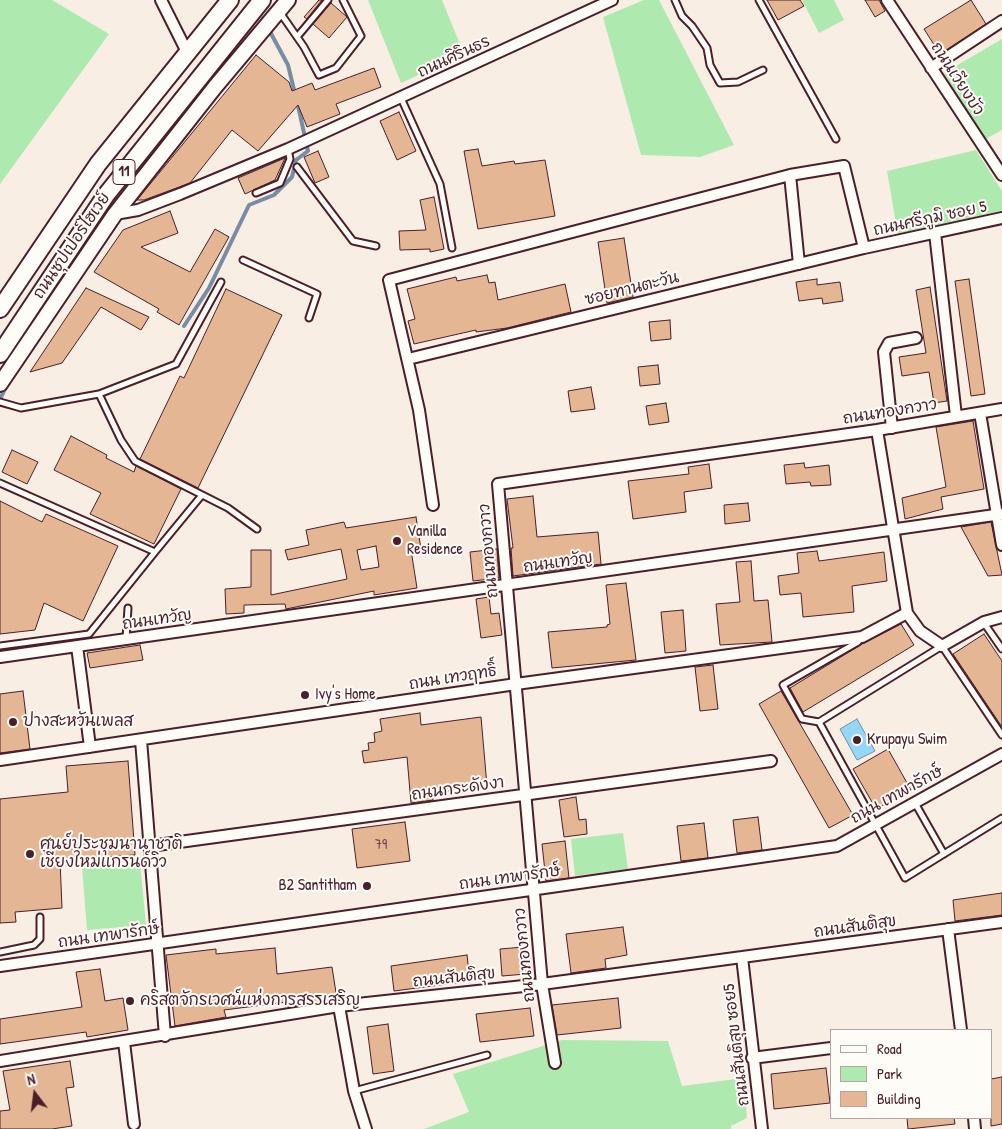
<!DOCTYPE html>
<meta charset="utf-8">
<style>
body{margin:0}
#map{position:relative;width:1002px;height:1129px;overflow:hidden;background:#f8eee3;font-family:"Patrick Hand",sans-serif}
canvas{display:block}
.legend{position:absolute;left:830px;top:1029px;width:162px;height:90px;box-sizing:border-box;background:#fdfcf7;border:1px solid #b5a4a5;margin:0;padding:6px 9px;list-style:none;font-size:15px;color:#4a1f2b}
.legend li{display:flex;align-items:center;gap:10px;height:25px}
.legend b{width:25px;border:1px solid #b5a4a5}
.north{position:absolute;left:10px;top:1069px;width:50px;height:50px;-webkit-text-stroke:4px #fdfcf7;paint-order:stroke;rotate:345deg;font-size:14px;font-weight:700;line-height:20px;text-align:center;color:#4a1f2b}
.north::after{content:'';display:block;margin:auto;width:18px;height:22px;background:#4a1f2b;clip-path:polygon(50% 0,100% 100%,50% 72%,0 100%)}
</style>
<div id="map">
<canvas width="1002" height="1129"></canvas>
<ul class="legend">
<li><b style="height:6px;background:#fdfcf7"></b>Road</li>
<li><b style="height:14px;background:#aeeaaf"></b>Park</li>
<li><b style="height:14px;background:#e4b694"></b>Building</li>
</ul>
<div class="north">N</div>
</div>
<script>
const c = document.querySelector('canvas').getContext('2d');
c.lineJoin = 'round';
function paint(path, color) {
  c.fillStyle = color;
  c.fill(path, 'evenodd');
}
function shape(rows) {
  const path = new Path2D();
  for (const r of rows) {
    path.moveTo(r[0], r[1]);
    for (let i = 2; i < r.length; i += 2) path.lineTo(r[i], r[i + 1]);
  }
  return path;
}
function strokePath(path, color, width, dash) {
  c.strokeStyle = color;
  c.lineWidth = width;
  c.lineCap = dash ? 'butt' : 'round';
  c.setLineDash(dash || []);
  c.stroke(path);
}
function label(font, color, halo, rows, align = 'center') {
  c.font = font + ' "Patrick Hand","Playpen Sans Thai",sans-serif';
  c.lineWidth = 4;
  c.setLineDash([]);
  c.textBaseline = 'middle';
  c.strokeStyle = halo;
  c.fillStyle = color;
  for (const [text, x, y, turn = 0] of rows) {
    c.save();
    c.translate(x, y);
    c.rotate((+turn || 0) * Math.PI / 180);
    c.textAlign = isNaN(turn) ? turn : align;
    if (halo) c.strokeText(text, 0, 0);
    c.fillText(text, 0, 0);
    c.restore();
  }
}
const green = shape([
 [0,0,52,0,109,34,0,184],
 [368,0,442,0,464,54,401,83],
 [644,0,659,0,734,145,700,157,641,155,603,17],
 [802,0,834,0,844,20,819,33],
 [1002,39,1002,130,984,140,944,73],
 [976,150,1002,191,1002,211,898,235,887,171],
 [623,833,628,869,575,876,571,839],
 [140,862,146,925,87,930,82,867],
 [562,1040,668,1041,682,1086,744,1078,747,1118,731,1126,731,1129,424,1129,469,1112,453,1074]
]);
const water = shape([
 [857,719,875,751,857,760,840,729,857,719]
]);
const stream = shape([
 [268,28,288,65,295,94],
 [184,326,209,288,249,205,274,195,292,177,296,160,308,151,297,101],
 [0,399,8,383]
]);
const building = shape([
 [319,0,322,0,307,19,304,17,319,0],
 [767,0,800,0,804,6,778,20,767,0],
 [865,0,879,0,885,11,875,17,865,0],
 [971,0,986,24,940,54,924,29,971,0],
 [331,3,347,17,329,38,313,24,331,3],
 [256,55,289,82,292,91,312,83,315,90,374,68,381,87,336,104,340,114,307,127,298,105,258,151,232,130,190,183,144,200,137,200,256,55],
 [399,112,416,151,397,160,380,121,399,112],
 [478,149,482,166,514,161,515,164,545,160,555,216,478,229,464,151,478,149],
 [318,151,329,177,315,183,304,157,318,151],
 [285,158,275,180,245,194,238,178,285,158],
 [434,197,444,249,430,252,430,249,400,250,399,231,426,230,420,200,434,197],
 [170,211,178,233,141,247,190,272,215,229,229,237,179,325,157,312,159,309,94,272,123,230,170,211],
 [624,238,633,297,607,303,598,242,624,238],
 [487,275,489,283,495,282,498,300,565,284,571,312,507,328,476,332,476,330,414,344,408,321,415,319,407,289,456,277,457,281,487,275],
 [817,279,817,285,840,282,843,301,823,304,822,298,799,301,796,282,817,279],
 [969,279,985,394,971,396,955,281,969,279],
 [930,287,947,401,934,403,929,372,902,376,899,357,926,353,916,290,930,287],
 [86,288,149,317,141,330,101,307,62,363,30,372,86,288],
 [226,289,282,315,198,488,140,459,180,376,184,378,226,289],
 [670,320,671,339,651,341,649,322,670,320],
 [658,365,660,384,640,386,638,367,658,365],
 [591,387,595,409,571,412,568,391,591,387],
 [666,403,669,422,649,425,646,406,666,403],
 [973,421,984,489,941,497,943,509,905,519,902,498,946,487,936,427,973,421],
 [71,436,107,455,106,458,134,472,136,466,181,489,154,544,90,514,101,493,54,470,71,436],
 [12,450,38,462,27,484,2,472,12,450],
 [804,463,805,468,829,465,831,485,811,486,810,482,786,484,784,465,804,463],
 [709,464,712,488,684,492,686,512,633,519,628,481,689,474,688,467,709,464],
 [533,496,537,537,598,532,601,564,513,576,511,548,513,548,507,499,533,496],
 [0,501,42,522,46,514,118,546,83,621,44,603,35,630,0,634,0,501],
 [748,503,750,521,725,524,724,505,748,503],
 [416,517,421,549,411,550,417,588,374,595,374,591,286,609,285,604,244,605,244,613,226,614,225,589,251,587,251,550,271,550,271,595,347,579,341,549,288,560,285,550,309,545,306,530,344,522,346,528,416,517],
 [376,546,379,567,361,570,357,550,376,546],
 [991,522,1002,575,988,576,961,527,991,522],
 [497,549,499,578,473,581,470,552,497,549],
 [817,551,819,561,884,552,887,581,852,586,854,612,803,617,801,593,780,595,778,576,799,573,797,553,817,551],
 [751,561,754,601,768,600,772,642,720,645,716,604,740,602,736,562,751,561],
 [626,583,636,660,552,668,548,632,607,627,607,625,610,624,606,585,626,583],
 [489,597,491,614,499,613,502,635,481,638,476,599,489,597],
 [683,610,686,651,665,653,661,612,683,610],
 [901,624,914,645,803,712,790,688,862,644,901,624],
 [984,634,1002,661,1002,727,953,654,984,634],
 [140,645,143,660,90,668,87,653,140,645],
 [713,665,718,709,700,711,695,667,713,665],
 [23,691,30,749,0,753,0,694,23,691],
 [781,691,853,815,829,828,759,704,781,691],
 [420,713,421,725,481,717,487,786,432,793,433,800,411,803,407,757,364,763,362,751,369,750,368,743,375,742,374,733,382,731,380,719,420,713],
 [888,749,911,790,876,809,853,769,888,749],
 [128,761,135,855,60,860,62,908,15,912,16,922,0,923,0,799,68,792,66,766,128,761],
 [576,797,579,820,586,819,587,834,564,837,559,800,576,797],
 [758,817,762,850,737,853,733,820,758,817],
 [405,822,410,861,357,868,352,829,405,822],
 [704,823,708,858,681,861,677,826,704,823],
 [565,841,569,878,546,881,542,844,565,841],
 [1002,893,1002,915,955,921,953,900,1002,893],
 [623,927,627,955,605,959,606,968,571,973,566,934,623,927],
 [524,947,526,974,502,976,500,949,524,947],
 [275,948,277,974,332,967,337,999,288,1007,287,1002,224,1010,226,1017,175,1026,166,955,216,949,216,954,275,948],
 [467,955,470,981,394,991,391,966,467,955],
 [100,969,105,1001,123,998,128,1030,87,1037,86,1032,0,1044,0,1019,82,1007,76,972,100,969],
 [618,998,621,1028,557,1035,552,1005,618,998],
 [530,1008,534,1036,480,1042,476,1014,530,1008],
 [388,1024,394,1071,373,1074,367,1027,388,1024],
 [70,1061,74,1087,66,1088,72,1126,52,1129,0,1129,0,1111,10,1110,3,1071,70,1061],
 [826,1068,830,1103,774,1109,771,1074,826,1068],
 [1002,1077,1002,1124,991,1126,991,1079,1002,1077],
 [907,1118,954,1118,955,1124,908,1129,907,1118]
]);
const service = shape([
 [675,0,682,16,692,26,707,48,710,65,720,83,738,82,763,70],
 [759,0,836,139],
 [279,11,304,47,319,75,336,68,361,36,343,0],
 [297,37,328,0],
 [401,98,440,184,452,248],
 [297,167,353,241,376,246],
 [256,193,280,183,290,159,288,149],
 [243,260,317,294,309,318],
 [99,394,121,440,135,461,228,508,257,529],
 [0,402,21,408,99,394,176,364,221,282],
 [0,483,155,552,202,495],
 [984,623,1002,649],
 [126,639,128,608],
 [0,646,89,634,155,552],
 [819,722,802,719,783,685,858,642],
 [1002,735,942,646,819,722,905,878,1002,818],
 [915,803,944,854],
 [0,952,34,945,40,939,40,917],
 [354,1091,487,1055]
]);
const minor = shape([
 [161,0,187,52],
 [887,0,1002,175],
 [931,68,1002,21],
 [790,175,799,264],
 [115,214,138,210,180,194,288,149,612,0],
 [935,233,956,416],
 [408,359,864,248,1002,218],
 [980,413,1002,545],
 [892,428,884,352,889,343,916,338],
 [877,430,907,613,920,631,942,646,984,622,1002,617],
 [433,505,419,410,389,280,790,175,844,166,864,248],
 [77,646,90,747],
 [0,657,1002,514],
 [141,740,165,1036],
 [0,760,516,684,862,637,907,613],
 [150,846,771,761],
 [948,929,961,1030],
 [742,957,762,1129],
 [0,966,837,846,1002,754],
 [339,1006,354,1091,366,1129],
 [124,1042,134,1124],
 [752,1058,831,1048],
 [0,1061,339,1006,542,984,1002,922],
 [555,1063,542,984,498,484,877,430,1002,409],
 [974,1118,975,1129]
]);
const secondary = shape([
 [0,384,115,214,215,87,288,0]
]);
const trunk = shape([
 [0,309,98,164,230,0],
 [0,354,106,195,262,0]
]);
const markers = [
 [397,541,5,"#4a1f2b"],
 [305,695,5,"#4a1f2b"],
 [13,722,5,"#4a1f2b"],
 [857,740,5,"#4a1f2b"],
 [30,854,5,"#4a1f2b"],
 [367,886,5,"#4a1f2b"],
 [130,1001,5,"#4a1f2b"]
];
const numberNames = [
 ["79",381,845]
];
const shields = [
 [124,172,22]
];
const shieldNames = [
 ["11",124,172]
];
const streetNames = [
 ["ถนนศิรินธร",454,57,-25],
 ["ถนนเวียงบัว",957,79,57],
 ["ถนนศรีภูมิ ซอย 5",930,219,-12],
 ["ถนนซุปเปอร์ไฮเวย์",72,246,-56],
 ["ซอยทานตะวัน",632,289,-14],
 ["ถนนทองกวาว",890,412,-9],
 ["ถนนทองกวาว",489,551,-95],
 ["ถนนเทวัญ",558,563,-8],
 ["ถนนเทวัญ",157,620,-8],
 ["ถนน เทวฤทธิ์",453,678,-9],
 ["ถนนกระดังงา",458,789,-8],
 ["ถนน เทพารักษ์",897,795,-29],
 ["ถนน เทพารักษ์",510,878,-8],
 ["ถนนสันติสุข",855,927,-8],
 ["ถนน เทพารักษ์",109,936,-8],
 ["ถนนทองกวาว",525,955,-96],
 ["ถนนสันติสุข",454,978,-6],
 ["ถนนสันติสุข ซอย5",737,1045,-97]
];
const poiNames = [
 ["Vanilla",407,532],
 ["Residence",407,550],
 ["Ivy's Home",315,695],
 ["ปางสะหวันเพลส",23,722],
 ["Krupayu Swim",867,740],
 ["ศูนย์ประชุมนานาชาติ",40,845],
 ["เชียงใหม่แกรนด์วิว",40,863],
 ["B2 Santitham",357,886,"right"],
 ["คริสตจักรเวศน์แห่งการสรรเสริญ",140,1001]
];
paint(green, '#aeeaaf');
paint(water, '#95d7f7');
strokePath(water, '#778da5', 1);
strokePath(stream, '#778da5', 4);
paint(building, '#e4b694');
strokePath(building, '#4a1f2b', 1);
strokePath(service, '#4a1f2b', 9);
strokePath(minor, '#4a1f2b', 14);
strokePath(secondary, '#4a1f2b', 18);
strokePath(trunk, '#4a1f2b', 20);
strokePath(service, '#fdfcf7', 5);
strokePath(minor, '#fdfcf7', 10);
strokePath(secondary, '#fdfcf7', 14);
strokePath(trunk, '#fdfcf7', 16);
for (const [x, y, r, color] of markers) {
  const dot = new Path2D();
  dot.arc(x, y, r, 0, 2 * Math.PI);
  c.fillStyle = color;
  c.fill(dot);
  strokePath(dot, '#fdfcf7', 2);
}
label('14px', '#704545', null, numberNames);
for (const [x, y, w] of shields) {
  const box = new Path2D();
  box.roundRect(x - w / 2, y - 12.5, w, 25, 4);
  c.fillStyle = '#fdfcf7';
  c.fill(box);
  strokePath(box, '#4a1f2b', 1);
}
label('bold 15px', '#4a1f2b', null, shieldNames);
label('16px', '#4a1f2b', '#fdfcf7', streetNames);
label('16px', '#4a1f2b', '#fdfcf7', poiNames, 'left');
</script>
